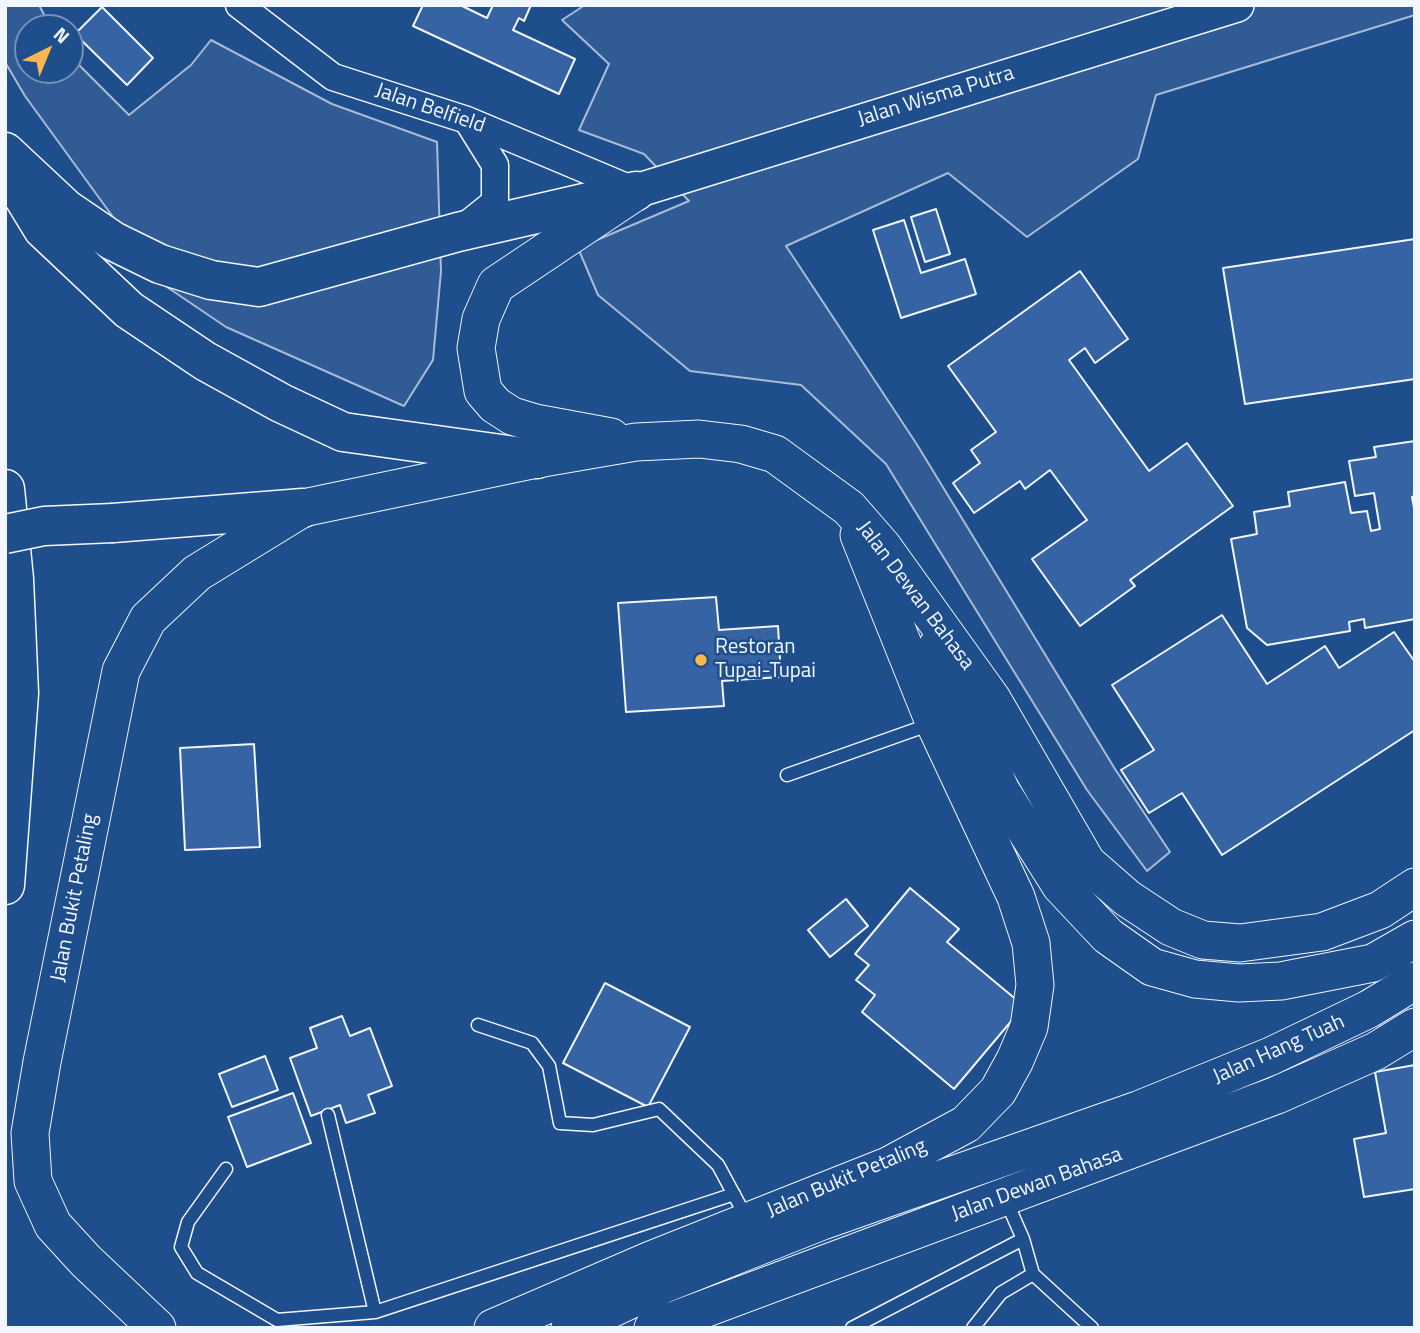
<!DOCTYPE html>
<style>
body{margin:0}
#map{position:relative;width:1420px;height:1333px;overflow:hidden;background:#1f4e8c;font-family:"Titillium Web",sans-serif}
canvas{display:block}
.frame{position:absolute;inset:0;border:7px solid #f2f6ff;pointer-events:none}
.north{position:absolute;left:14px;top:14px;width:70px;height:70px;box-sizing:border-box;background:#1f4e8c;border:2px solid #7391ba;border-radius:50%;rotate:43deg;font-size:19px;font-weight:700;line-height:28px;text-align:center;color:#f2f6ff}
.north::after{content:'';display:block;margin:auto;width:24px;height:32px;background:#ffb74d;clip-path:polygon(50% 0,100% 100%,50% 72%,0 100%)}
</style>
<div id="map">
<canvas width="1420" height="1333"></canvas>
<div class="frame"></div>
<div class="north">N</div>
</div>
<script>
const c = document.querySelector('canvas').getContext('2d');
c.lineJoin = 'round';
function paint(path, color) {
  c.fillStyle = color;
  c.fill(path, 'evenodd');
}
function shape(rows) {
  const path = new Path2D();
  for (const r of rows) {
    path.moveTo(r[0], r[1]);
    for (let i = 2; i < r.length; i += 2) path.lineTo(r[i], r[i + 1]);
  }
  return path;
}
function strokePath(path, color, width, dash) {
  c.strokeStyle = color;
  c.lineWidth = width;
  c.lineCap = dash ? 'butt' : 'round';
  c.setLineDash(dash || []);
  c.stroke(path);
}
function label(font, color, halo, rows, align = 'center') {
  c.font = font + ' "Titillium Web",sans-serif';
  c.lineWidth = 5;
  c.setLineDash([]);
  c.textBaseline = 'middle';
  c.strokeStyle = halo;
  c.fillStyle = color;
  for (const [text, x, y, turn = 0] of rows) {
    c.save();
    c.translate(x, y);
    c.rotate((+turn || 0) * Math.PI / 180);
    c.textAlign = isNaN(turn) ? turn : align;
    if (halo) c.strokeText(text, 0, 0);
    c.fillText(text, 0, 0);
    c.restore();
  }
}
const built = shape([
 [5,5,39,5,51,28,28,28,28,70,70,70,70,56,129,115,191,65,211,40,332,104,437,142,441,271,433,360,404,406,226,327,161,283,25,96,5,62,5,5],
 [585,5,1415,5,1415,15,1156,95,1138,159,1027,237,948,173,786,246,916,443,1115,769,1170,852,1147,871,1087,790,886,464,801,385,690,371,598,295,578,248,689,201,644,154,579,130,609,64,562,20,585,5]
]);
const building = shape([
 [423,5,460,5,487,18,493,5,531,5,524,21,519,18,513,30,575,59,559,94,413,26,423,5],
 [102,7,153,58,127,85,75,34,102,7],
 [936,209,950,254,925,262,911,217,936,209],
 [904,220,921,273,965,259,976,294,901,318,873,230,904,220],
 [1415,239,1415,379,1245,404,1223,268,1415,239],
 [1080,271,1128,339,1095,363,1085,348,1069,360,1149,471,1187,443,1233,506,1130,580,1135,586,1080,626,1032,559,1087,520,1050,470,1025,489,1020,481,974,513,953,483,980,463,971,450,996,432,948,366,1080,271],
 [1415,441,1415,496,1412,497,1415,513,1415,619,1365,628,1364,619,1349,622,1350,631,1267,645,1247,628,1231,539,1257,534,1254,512,1290,506,1288,492,1345,482,1351,513,1367,511,1371,531,1380,529,1374,493,1355,496,1349,461,1376,457,1374,447,1415,441],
 [716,597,719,630,778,626,781,677,722,681,724,706,626,712,618,603,716,597],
 [1222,615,1267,684,1325,646,1339,668,1394,632,1415,662,1415,730,1222,855,1182,793,1149,813,1121,770,1154,750,1112,685,1222,615],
 [254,744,260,847,185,850,180,748,254,744],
 [910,888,959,929,947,942,1024,1006,954,1089,862,1012,875,995,856,980,869,965,855,954,910,888],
 [846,899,868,926,830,957,808,930,846,899],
 [605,983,690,1027,648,1107,563,1063,605,983],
 [342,1016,350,1036,370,1028,392,1086,368,1095,375,1113,346,1123,340,1105,311,1116,290,1058,317,1048,310,1028,342,1016],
 [265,1056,278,1090,232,1107,219,1074,265,1056],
 [1415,1065,1415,1189,1364,1197,1354,1139,1386,1133,1375,1072,1415,1065],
 [293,1093,311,1143,247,1167,228,1117,293,1093]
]);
const service = shape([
 [787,775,931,724],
 [478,1025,532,1043,549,1066,560,1123,593,1125,659,1109,718,1165,746,1217],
 [328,1115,375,1312],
 [226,1169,188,1222,181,1247,197,1273,277,1320,375,1312,734,1194],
 [1005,1198,1023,1239,1033,1274,1092,1328],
 [852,1328,1023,1239],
 [973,1328,1001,1293,1033,1274]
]);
const minor = shape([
 [239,5,333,77,467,120,636,191],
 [465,226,495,202,495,165,467,120]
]);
const tertiary = shape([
 [636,191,1237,5]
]);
const secondary = shape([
 [611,437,535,423,512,416,495,405,483,391,476,348,481,319,496,285,635,192],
 [937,647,1001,791,1061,886,1108,936,1152,967,1195,979,1239,983,1281,981,1373,963,1415,939],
 [157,1328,86,1261,53,1225,33,1181,30,1133,42,1062,121,671,148,619,197,573,303,508,537,459,636,442,699,439,741,444,775,454,849,508,883,547,992,699,1087,863,1127,898,1171,927,1203,940,1240,943,1322,932,1380,910,1415,887],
 [493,1328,651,1260,888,1166,966,1124,998,1091,1015,1060,1029,1027,1035,985,1031,943,1016,897,934,722,859,535],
 [570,1328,664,1284,822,1221,1138,1110,1271,1056,1369,1009,1415,981],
 [653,1328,1277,1095,1376,1051,1415,1027]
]);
const primary = shape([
 [5,152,66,209,113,241,160,264,211,280,259,287,458,232,636,191],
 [10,175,43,229,129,310,205,361,281,403,343,432,537,459],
 [5,489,14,579,19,693,5,885],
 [113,523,303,508]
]);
const primaryBridge = shape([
 [5,534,44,526,113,523]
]);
const markers = [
 [701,660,7,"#ffb74d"]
];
const streetNames = [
 ["Jalan Wisma Putra",936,97,-17],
 ["Jalan Belfield",430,109,19],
 ["Jalan Dewan Bahasa",915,596,53],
 ["Jalan Bukit Petaling",75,898,-79],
 ["Jalan Hang Tuah",1279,1050,-24],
 ["Jalan Bukit Petaling",847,1179,-23],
 ["Jalan Dewan Bahasa",1037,1185,-20]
];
const poiNames = [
 ["Restoran",715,648],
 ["Tupai-Tupai",715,672]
];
paint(built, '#305b95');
strokePath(built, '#a8bbd7', 2);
paint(building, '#3563a3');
strokePath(building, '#f2f6ff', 2);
strokePath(service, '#f2f6ff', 15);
strokePath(minor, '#f2f6ff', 29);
strokePath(tertiary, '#f2f6ff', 36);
strokePath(secondary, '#f2f6ff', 39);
strokePath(primary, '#f2f6ff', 41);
strokePath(service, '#1f4e8c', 12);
strokePath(minor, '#1f4e8c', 26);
strokePath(tertiary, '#1f4e8c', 33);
strokePath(secondary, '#1f4e8c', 37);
strokePath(primary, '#1f4e8c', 38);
strokePath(primaryBridge, '#f2f6ff', 41, []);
strokePath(primaryBridge, '#1f4e8c', 38);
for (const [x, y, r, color] of markers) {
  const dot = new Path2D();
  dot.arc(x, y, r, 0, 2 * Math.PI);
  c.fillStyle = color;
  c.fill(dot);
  strokePath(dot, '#1f4e8c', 2.5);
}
label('21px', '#f2f6ff', '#1f4e8c', streetNames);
label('21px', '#f2f6ff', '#1f4e8c', poiNames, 'left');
</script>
